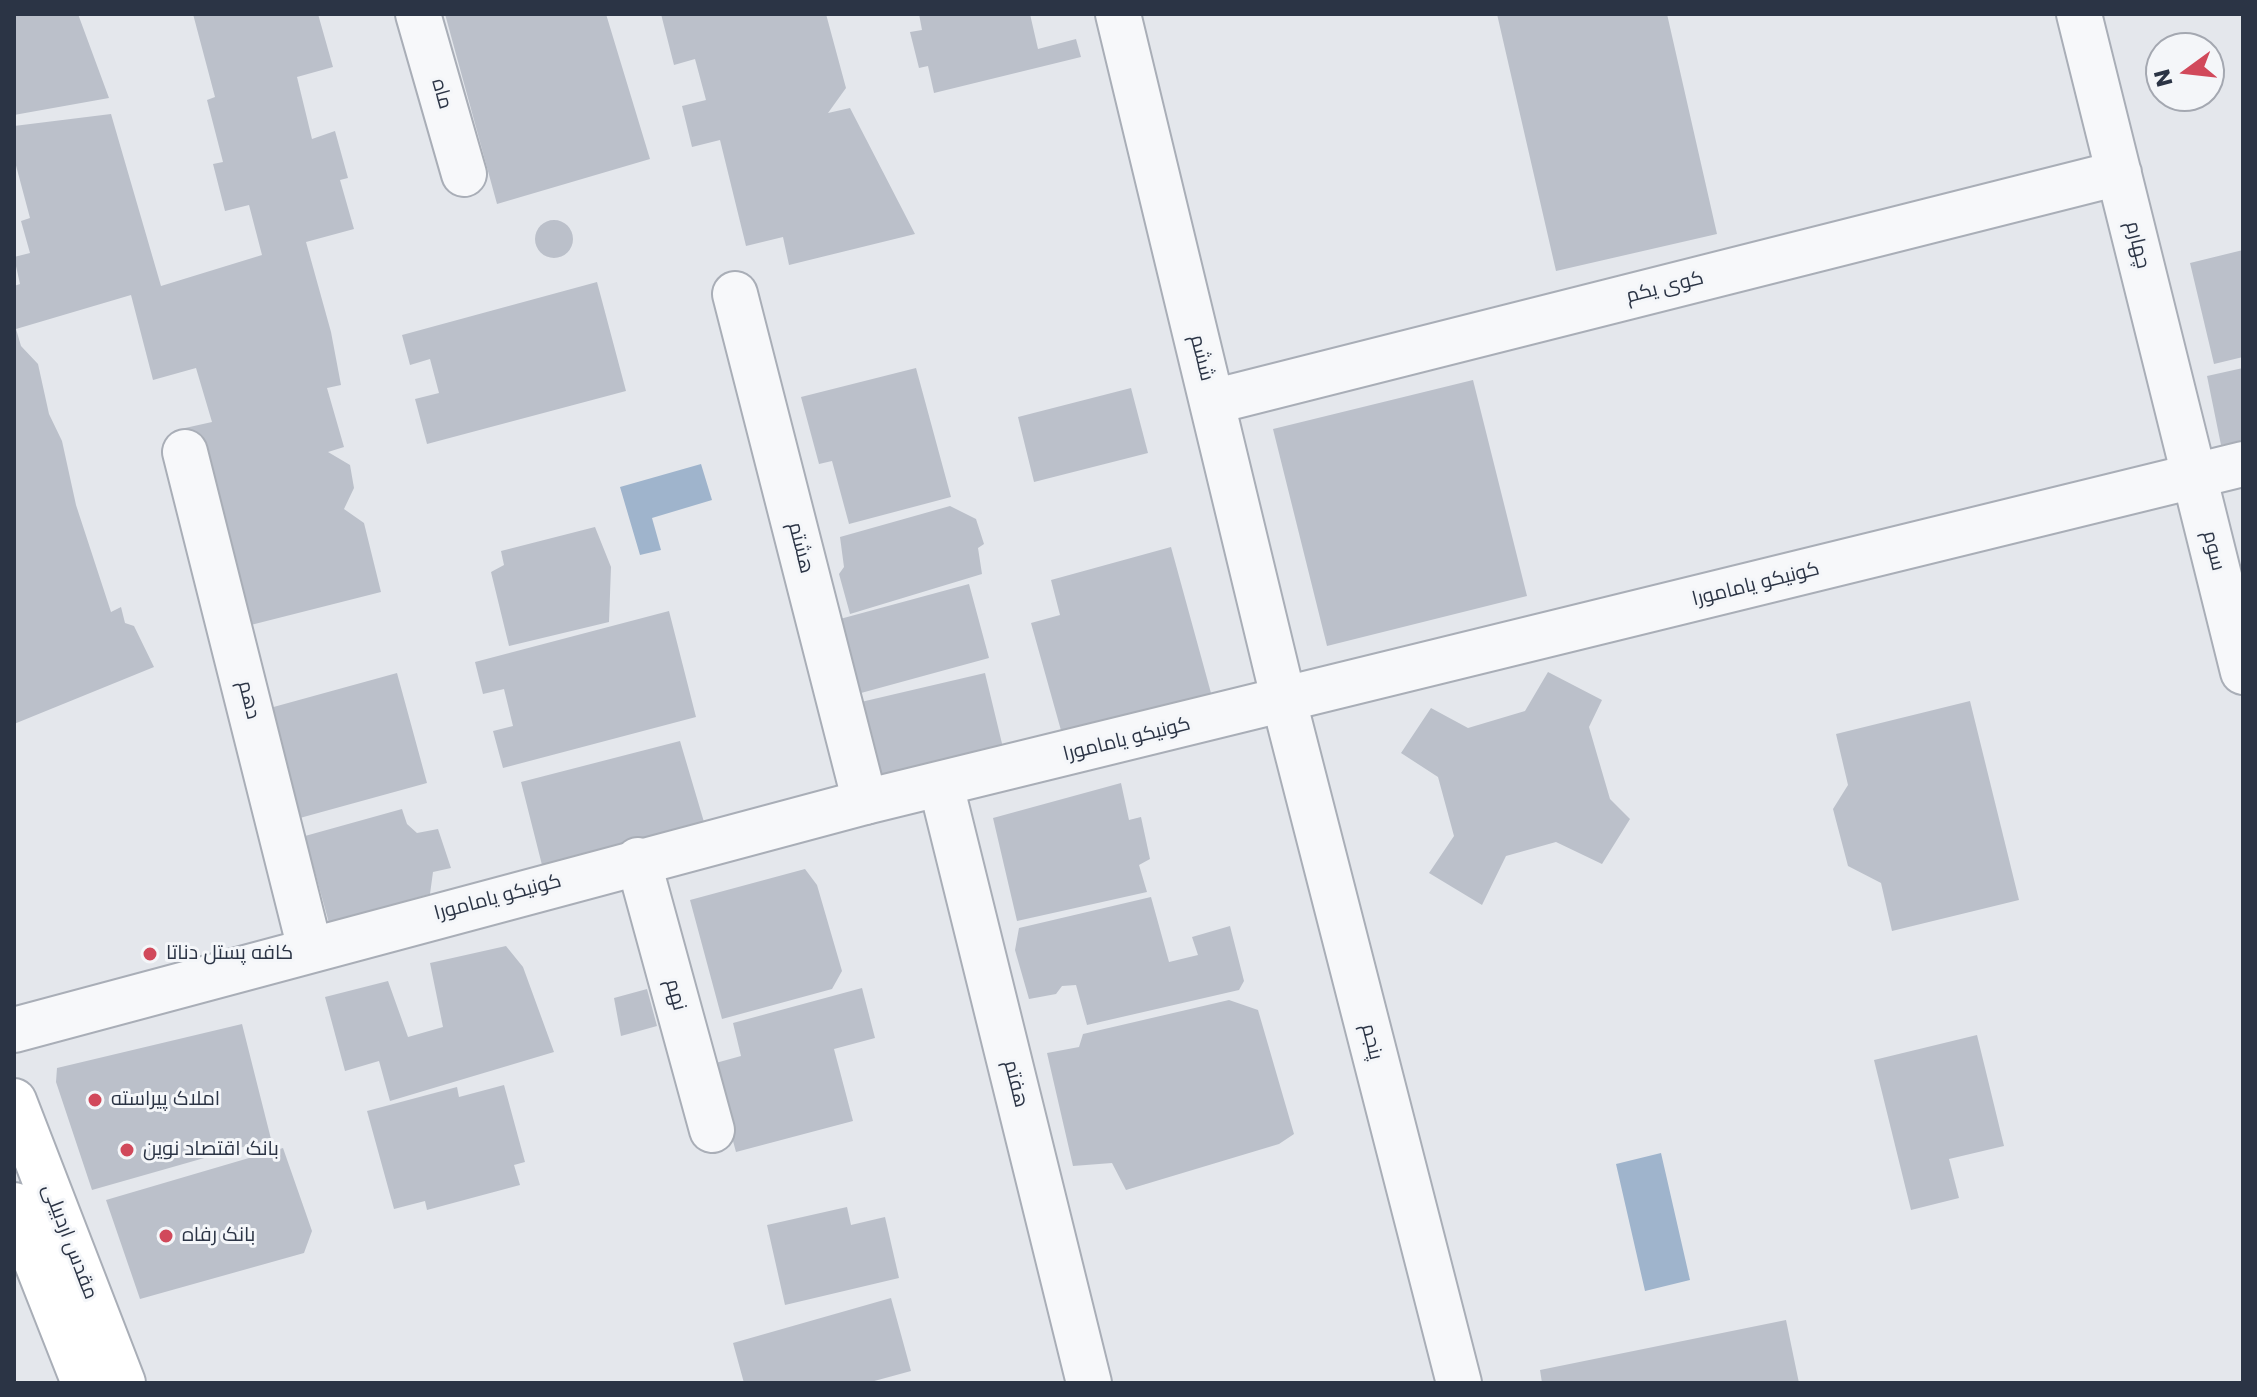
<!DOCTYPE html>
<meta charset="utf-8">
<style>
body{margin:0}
#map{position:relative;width:2257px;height:1397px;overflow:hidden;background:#e4e7ec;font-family:Poppins,sans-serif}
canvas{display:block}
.frame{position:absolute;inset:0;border:16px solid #2b3445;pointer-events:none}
.north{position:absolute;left:2145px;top:32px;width:80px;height:80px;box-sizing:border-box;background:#f4f6f9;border:2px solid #a4a8b1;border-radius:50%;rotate:255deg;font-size:22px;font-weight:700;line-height:32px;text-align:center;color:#2b3445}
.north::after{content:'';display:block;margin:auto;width:28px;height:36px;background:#d1495b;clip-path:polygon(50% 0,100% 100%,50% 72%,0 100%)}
</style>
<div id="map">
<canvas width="2257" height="1397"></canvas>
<div class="frame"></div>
<div class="north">N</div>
</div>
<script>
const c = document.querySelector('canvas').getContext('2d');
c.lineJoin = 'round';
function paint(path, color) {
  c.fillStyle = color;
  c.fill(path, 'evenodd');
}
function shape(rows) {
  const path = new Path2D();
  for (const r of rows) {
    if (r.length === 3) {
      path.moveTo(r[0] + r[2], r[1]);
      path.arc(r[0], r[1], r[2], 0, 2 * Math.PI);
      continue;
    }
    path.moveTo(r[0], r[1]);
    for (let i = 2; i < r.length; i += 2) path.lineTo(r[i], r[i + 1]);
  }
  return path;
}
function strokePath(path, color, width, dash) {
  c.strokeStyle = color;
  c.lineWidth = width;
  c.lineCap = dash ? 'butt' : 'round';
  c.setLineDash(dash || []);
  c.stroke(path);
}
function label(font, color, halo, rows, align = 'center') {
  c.font = font + ' Poppins,Cairo,sans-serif';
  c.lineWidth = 6;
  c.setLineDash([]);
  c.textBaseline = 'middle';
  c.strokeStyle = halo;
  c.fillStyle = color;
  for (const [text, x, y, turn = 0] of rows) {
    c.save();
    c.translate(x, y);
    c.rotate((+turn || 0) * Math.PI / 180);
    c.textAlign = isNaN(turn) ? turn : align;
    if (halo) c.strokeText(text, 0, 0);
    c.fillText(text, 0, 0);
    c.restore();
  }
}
const water = shape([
 [701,464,712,500,652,518,661,550,640,555,620,487],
 [1661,1153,1690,1280,1645,1291,1616,1164]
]);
const building = shape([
 [14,14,78,14,109,98,14,115],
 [193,14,318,14,333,67,297,77,312,139,335,131,348,178,340,180,354,229,306,242,331,332,341,385,327,388,344,447,328,452,350,465,354,488,344,509,364,523,381,592,235,629,185,428,212,422,196,368,153,380,131,295,16,329,21,346,38,364,49,414,62,441,76,505,111,612,121,607,125,623,134,626,154,667,14,724,14,286,20,284,14,257,30,253,21,221,30,218,14,158,14,126,111,114,161,286,262,255,249,205,225,211,213,164,223,162,207,100,215,97],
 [445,14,606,14,650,159,497,204],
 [661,14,826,14,846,88,828,113,850,108,915,234,789,265,783,237,746,246,720,140,692,147,682,106,706,100,695,59,674,65],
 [919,14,1030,14,1038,49,1076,39,1081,57,934,93,928,66,919,68,910,32,922,30],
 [1497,14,1667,14,1717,234,1556,271],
 [554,239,19],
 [2243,250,2243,357,2214,364,2190,263],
 [597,282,626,391,427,444,415,399,439,393,430,359,410,365,402,335],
 [916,368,951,497,849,524,832,461,819,464,801,397],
 [2243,368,2243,441,2221,445,2207,376],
 [1473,380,1527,596,1327,646,1273,429],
 [1131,388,1148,453,1034,482,1018,417],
 [950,506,976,519,984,544,978,548,982,574,850,614,839,574,844,567,840,537],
 [595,527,611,567,609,622,509,646,491,572,504,565,501,551],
 [1171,547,1211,693,1062,734,1031,623,1060,615,1051,580],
 [969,584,989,658,861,693,840,619],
 [669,611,696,717,503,768,493,731,513,726,504,689,483,694,475,662],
 [1548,672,1602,700,1589,727,1610,799,1630,819,1602,864,1556,842,1506,856,1482,905,1429,873,1454,836,1438,777,1401,753,1431,708,1468,728,1525,711],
 [397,673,427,783,289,821,259,711],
 [985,673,1005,756,881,786,861,702],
 [1970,701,2019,900,1892,931,1881,883,1848,866,1833,809,1848,785,1836,734],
 [680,741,704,822,543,869,521,782],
 [1121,783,1129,820,1141,817,1150,859,1139,865,1147,892,1017,921,993,818],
 [402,809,407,824,417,833,438,829,451,868,433,872,430,894,329,923,305,836],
 [805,869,817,885,842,971,832,989,722,1019,690,900],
 [1151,897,1169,962,1198,955,1192,937,1230,926,1244,981,1239,990,1087,1025,1076,985,1062,986,1056,994,1029,999,1015,950,1019,928],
 [506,946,523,967,554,1052,390,1101,379,1061,345,1071,325,997,388,981,408,1037,443,1027,430,963],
 [862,988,875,1038,834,1049,853,1121,736,1152,712,1064,741,1056,733,1023],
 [647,989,657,1026,621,1036,614,998],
 [1229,1000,1258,1010,1294,1134,1279,1144,1126,1190,1112,1163,1073,1166,1047,1053,1079,1047,1083,1034],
 [242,1024,271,1139,92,1190,56,1082,57,1068],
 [1977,1035,2004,1146,1949,1159,1959,1198,1911,1210,1874,1060],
 [504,1085,525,1162,514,1165,520,1185,427,1210,425,1201,394,1209,367,1111,457,1087,459,1097],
 [283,1148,312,1231,304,1253,140,1299,106,1200],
 [847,1207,851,1225,885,1217,899,1278,785,1305,767,1225],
 [891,1298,911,1371,867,1383,744,1383,733,1343],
 [1786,1320,1799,1383,1542,1383,1540,1370]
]);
const minor = shape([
 [418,14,464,174],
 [1118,14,1284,701,1459,1383],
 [2079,14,2243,672],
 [735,294,865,802],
 [1212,402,2119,173],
 [185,452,310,949],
 [941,785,1089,1383],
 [638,860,712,1130]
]);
const tertiary = shape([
 [14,1030,865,802,2243,464]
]);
const secondary = shape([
 [14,1101,123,1383],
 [14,1205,84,1383]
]);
const markers = [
 [150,954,8,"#d1495b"],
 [95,1100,8,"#d1495b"],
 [127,1150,8,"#d1495b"],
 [166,1236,8,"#d1495b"]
];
const streetNames = [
 ["ماه",441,94,74],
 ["چهارم",2137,245,76],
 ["کوی یکم",1665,288,-14],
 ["ششم",1201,358,76],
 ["هشتم",800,548,76],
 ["سوم",2213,551,76],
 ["کونیکو یامامورا",1756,585,-14],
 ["دهم",248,700,76],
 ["کونیکو یامامورا",1127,740,-14],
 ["کونیکو یامامورا",498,898,-15],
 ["نهم",675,995,75],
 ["پنجم",1371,1042,76],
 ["هفتم",1015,1084,76],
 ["مقدس اردبیلی",69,1242,69]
];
const poiNames = [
 ["کافه پستل دناتا",166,954],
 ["املاک پیراسته",111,1100],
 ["بانک اقتصاد نوین",143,1150],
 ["بانک رفاه",182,1236]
];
paint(water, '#9fb4cc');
paint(building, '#bbc0ca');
strokePath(minor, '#a9aeb7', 48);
strokePath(tertiary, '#a9aeb7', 48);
strokePath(secondary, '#a9aeb7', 48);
strokePath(minor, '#f7f8fa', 44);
strokePath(tertiary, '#f7f8fa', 44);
strokePath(secondary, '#fff', 44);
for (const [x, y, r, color] of markers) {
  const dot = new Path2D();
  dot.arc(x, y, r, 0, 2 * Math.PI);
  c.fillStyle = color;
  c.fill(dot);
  strokePath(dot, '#f4f6f9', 3);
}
label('20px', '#2b3445', '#f4f6f9', streetNames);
label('20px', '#2b3445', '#f4f6f9', poiNames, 'left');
</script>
